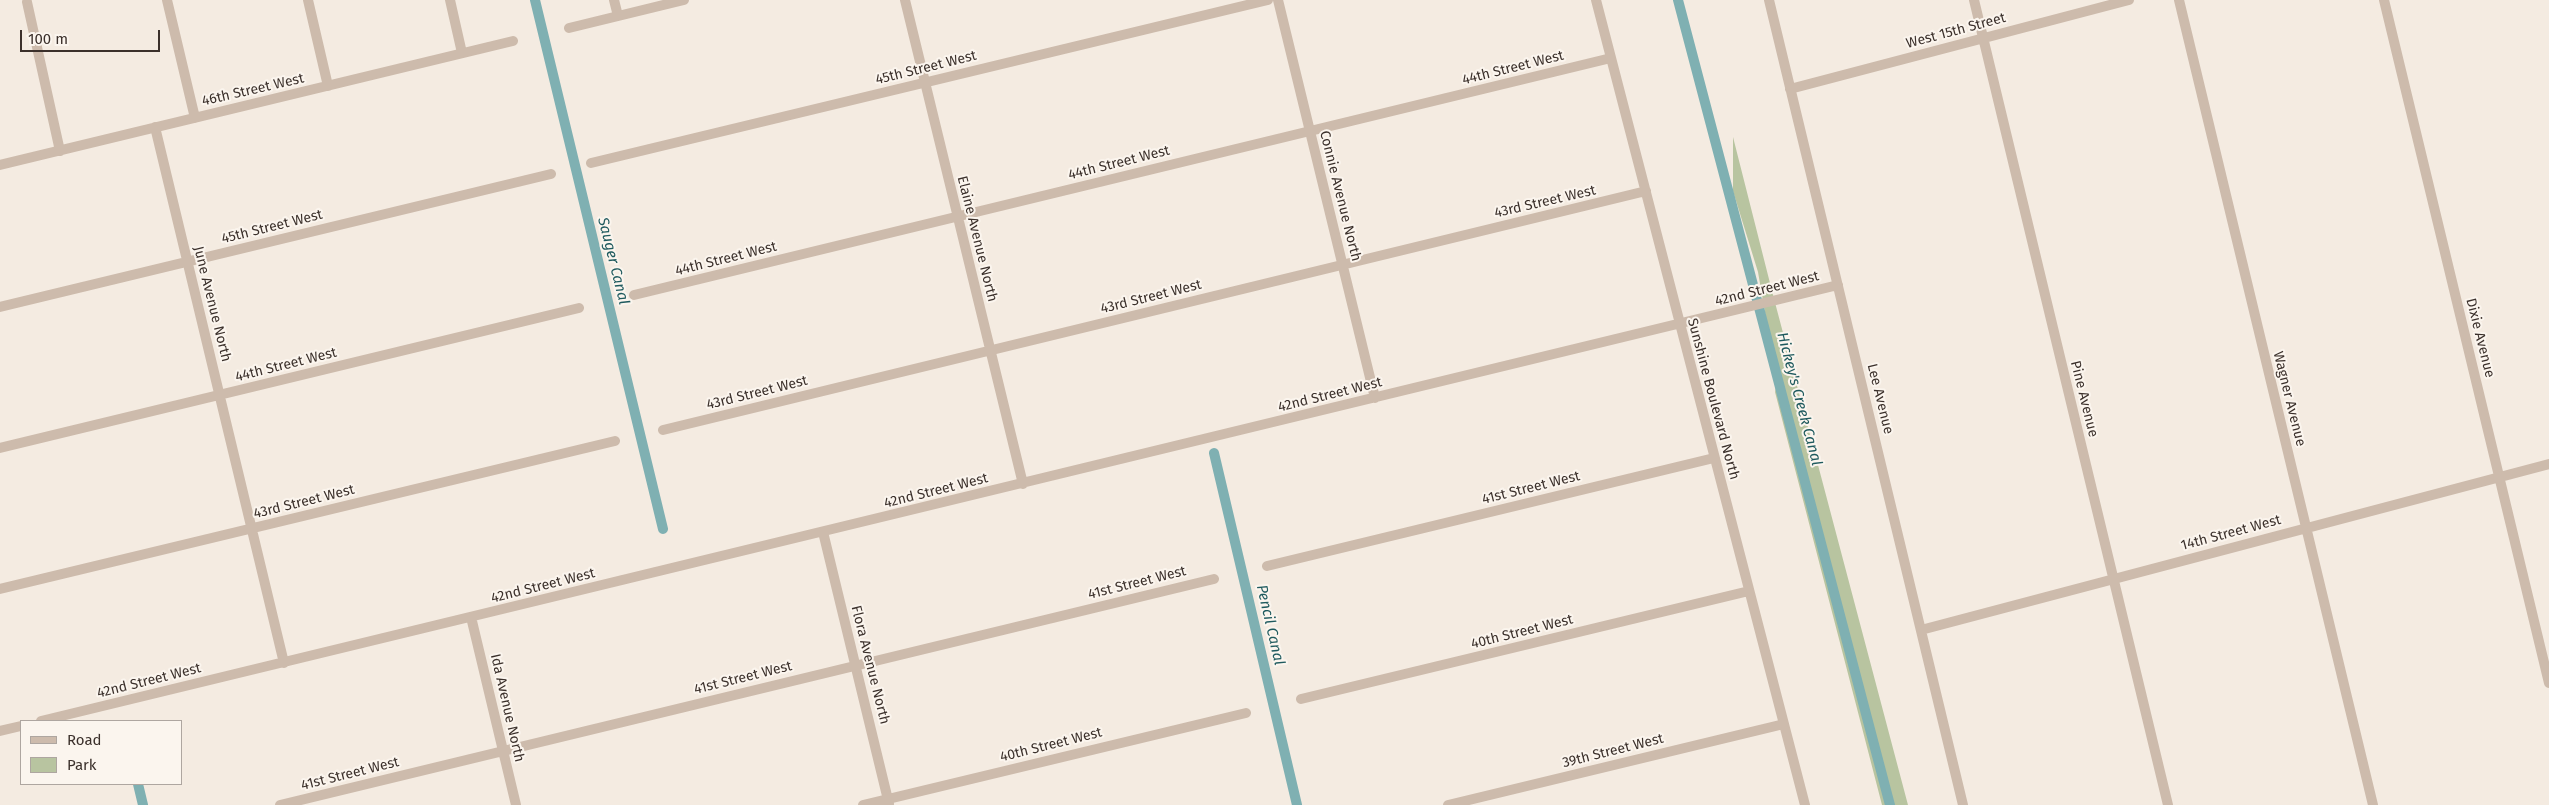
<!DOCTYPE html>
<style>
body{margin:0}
#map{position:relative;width:2549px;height:805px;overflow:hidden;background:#f4ebe1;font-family:"Fira Sans",sans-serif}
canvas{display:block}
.legend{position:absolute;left:20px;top:720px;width:162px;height:65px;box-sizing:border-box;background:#fbf5ee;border:1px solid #aea6a0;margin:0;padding:6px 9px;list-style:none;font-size:15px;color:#3b302b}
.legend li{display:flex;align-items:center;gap:10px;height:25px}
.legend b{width:25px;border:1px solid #aea6a0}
.scale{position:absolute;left:20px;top:30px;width:140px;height:22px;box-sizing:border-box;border:2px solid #3b302b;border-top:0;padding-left:6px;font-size:15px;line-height:18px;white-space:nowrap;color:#3b302b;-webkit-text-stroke:4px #fbf5ee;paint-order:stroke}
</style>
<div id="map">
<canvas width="2549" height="805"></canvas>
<ul class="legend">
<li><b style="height:6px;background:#cdbbac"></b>Road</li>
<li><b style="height:14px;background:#b8c4a0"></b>Park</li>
</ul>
<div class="scale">100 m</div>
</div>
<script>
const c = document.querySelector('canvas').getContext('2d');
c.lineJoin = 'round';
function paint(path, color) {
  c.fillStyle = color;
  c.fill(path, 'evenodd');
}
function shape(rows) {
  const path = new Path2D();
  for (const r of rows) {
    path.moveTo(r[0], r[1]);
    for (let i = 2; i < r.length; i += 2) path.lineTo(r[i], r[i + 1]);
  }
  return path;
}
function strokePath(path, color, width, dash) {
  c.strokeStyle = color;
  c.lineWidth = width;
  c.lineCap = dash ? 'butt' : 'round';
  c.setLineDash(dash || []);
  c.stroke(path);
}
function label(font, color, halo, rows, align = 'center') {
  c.font = font + ' "Fira Sans",sans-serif';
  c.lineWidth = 4;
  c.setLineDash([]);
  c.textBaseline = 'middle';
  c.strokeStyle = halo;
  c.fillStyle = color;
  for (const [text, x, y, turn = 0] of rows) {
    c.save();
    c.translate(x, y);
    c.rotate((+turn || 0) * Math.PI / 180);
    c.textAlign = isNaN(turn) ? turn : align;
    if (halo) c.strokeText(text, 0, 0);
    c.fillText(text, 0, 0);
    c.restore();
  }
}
const green = shape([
 [1733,137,1773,295,1908,805,1882,805,1775,392,1777,382,1758,272,1733,191]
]);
const canal = shape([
 [535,0,663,529],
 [1678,0,1890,805],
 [1214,453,1297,805],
 [138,784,143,805]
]);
const minor = shape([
 [167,0,195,118],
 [308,0,328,86],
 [450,0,462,53],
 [614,0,618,16],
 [905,0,1023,484],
 [1278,0,1375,398],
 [1596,0,1805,805],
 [1769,0,1963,805],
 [1974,0,2168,805],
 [2179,0,2373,805],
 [2384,0,2549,683],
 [27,2,60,151],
 [569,28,684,0],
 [1790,89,2129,0],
 [155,127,284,663],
 [591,163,1268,0],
 [0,165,513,41],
 [634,295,1611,58],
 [0,307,551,174],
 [663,430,1646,191],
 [0,448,579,308],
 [823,532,889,804],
 [1267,566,1714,458],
 [0,589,615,441],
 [471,617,516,805],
 [1921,630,2549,464],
 [1301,699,1749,591],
 [41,721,1838,285],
 [0,731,21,726],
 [280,805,1214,579],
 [863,805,1246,713],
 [1448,805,1784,724]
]);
const streetNames = [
 ["West 15th Street",1956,31,-15],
 ["45th Street West",926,68,-14],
 ["44th Street West",1513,68,-14],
 ["46th Street West",253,90,-13],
 ["44th Street West",1119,163,-14],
 ["Connie Avenue North",1340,196,76],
 ["43rd Street West",1545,202,-13],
 ["45th Street West",272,227,-14],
 ["Elaine Avenue North",977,239,76],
 ["44th Street West",726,259,-14],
 ["42nd Street West",1767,289,-14],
 ["43rd Street West",1151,297,-14],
 ["June Avenue North",212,304,76],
 ["Dixie Avenue",2480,338,76],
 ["44th Street West",286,365,-14],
 ["43rd Street West",757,393,-14],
 ["42nd Street West",1330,395,-14],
 ["Sunshine Boulevard North",1713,399,75],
 ["Lee Avenue",1880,399,76],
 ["Pine Avenue",2084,399,76],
 ["Wagner Avenue",2289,399,76],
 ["41st Street West",1531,488,-14],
 ["42nd Street West",936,491,-14],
 ["43rd Street West",304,502,-14],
 ["14th Street West",2231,533,-15],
 ["41st Street West",1137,583,-14],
 ["42nd Street West",543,586,-14],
 ["40th Street West",1522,632,-14],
 ["Flora Avenue North",870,665,76],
 ["41st Street West",743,678,-14],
 ["42nd Street West",149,681,-14],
 ["Ida Avenue North",507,708,77],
 ["40th Street West",1051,745,-14],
 ["39th Street West",1613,751,-14],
 ["41st Street West",350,774,-14]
];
const waterNames = [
 ["Sauger Canal",613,261,76],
 ["Hickey's Creek Canal",1799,399,75],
 ["Pencil Canal",1270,625,77]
];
paint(green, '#b8c4a0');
strokePath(canal, '#7fb0b2', 10);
strokePath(minor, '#cdbbac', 10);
label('14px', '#3b302b', '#fbf5ee', streetNames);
label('italic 15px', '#1f5a5e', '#fbf5ee', waterNames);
</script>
